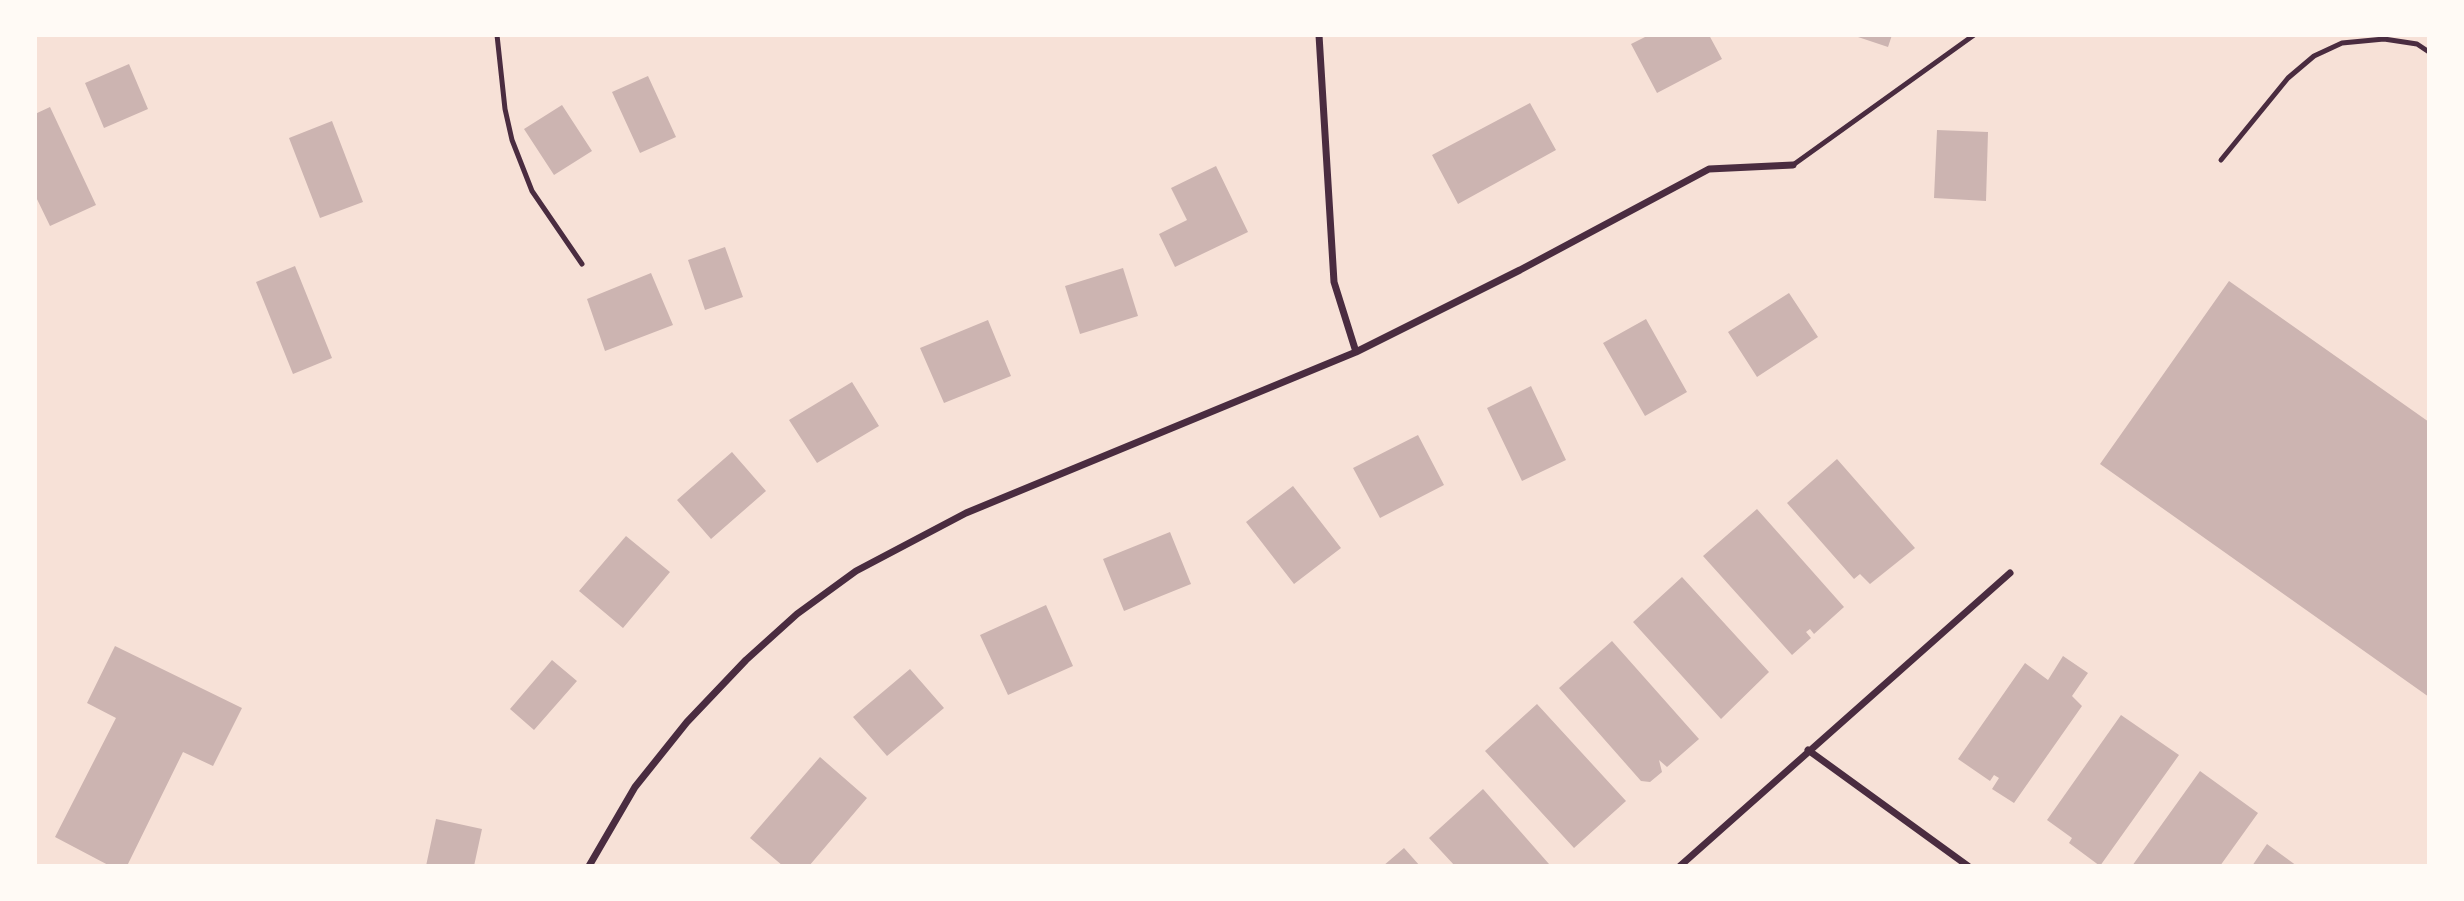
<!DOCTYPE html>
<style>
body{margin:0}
#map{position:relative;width:2464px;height:901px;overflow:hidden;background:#f7e1d7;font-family:"Zilla Slab",serif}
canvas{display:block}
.frame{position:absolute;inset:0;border:37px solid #fffaf5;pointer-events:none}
</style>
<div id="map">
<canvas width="2464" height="901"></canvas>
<div class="frame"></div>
</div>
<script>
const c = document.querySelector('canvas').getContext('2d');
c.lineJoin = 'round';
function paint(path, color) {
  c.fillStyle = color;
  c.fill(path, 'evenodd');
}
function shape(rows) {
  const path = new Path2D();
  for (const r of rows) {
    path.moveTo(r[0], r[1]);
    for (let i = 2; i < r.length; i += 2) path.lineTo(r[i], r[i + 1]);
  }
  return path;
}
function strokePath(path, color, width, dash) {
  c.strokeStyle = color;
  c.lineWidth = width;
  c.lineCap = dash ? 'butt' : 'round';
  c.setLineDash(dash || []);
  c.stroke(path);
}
const building = shape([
 [1649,35,1709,35,1722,59,1657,93,1631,44],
 [1852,35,1892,35,1888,47],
 [129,64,148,109,104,128,85,83],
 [648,76,676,137,640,153,612,92],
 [1530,103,1556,150,1458,204,1432,155],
 [562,105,592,151,554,175,524,129],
 [50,107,96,205,50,226,35,195,35,114],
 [332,121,363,202,320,218,289,138],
 [1937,130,1988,132,1986,201,1934,198],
 [1216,166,1248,232,1175,267,1159,234,1187,220,1171,188],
 [725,247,743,297,705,310,688,260],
 [295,266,332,358,293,374,256,282],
 [1123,268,1138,316,1080,334,1065,286],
 [651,273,673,325,605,351,587,299],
 [2229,281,2429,422,2429,697,2100,464],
 [1789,293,1818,337,1757,377,1728,332],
 [1646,319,1687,392,1645,416,1603,343],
 [988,320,1011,376,944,403,920,348],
 [852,382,879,426,817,463,789,420],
 [1531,386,1566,460,1522,481,1487,408],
 [1418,435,1444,485,1380,518,1353,468],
 [732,452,766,491,711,539,677,500],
 [1837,459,1915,548,1870,584,1860,574,1854,579,1787,503],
 [1293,486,1341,548,1294,584,1246,522],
 [1757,509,1844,607,1814,634,1810,629,1806,632,1811,638,1792,655,1703,556],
 [1170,532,1191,584,1124,611,1103,559],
 [626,536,670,572,623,628,579,591],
 [1682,577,1769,672,1721,719,1633,622],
 [1046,605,1073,666,1008,695,980,635],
 [1612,641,1699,739,1667,767,1659,760,1662,772,1650,782,1641,781,1559,688],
 [115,646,242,708,213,766,183,752,127,866,110,866,55,837,116,718,87,703],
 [2063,656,2088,673,2072,696,2082,706,2014,803,1992,789,1999,778,1994,775,1990,781,1958,759,2025,663,2048,680],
 [552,660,577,681,534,730,510,709],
 [910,669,944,708,887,756,853,717],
 [1537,704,1626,801,1574,848,1485,751],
 [2121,715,2179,755,2100,866,2069,843,2072,838,2047,820],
 [820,757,867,798,809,866,783,866,750,838],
 [2200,771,2258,813,2220,866,2132,866],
 [1483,789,1549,864,1547,866,1455,866,1429,838],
 [436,819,482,829,474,866,426,866],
 [2267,844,2297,866,2252,866],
 [1404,848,1420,866,1383,866]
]);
const service = shape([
 [497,35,505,109,512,140,532,191,582,264],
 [2221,160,2288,78,2314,56,2342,43,2384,39,2417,44,2429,52],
 [1793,165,1974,35]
]);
const minor = shape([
 [1319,35,1334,282,1356,352],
 [1808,750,1968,866],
 [589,866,635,787,687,722,746,660,797,614,856,571,966,513,1356,352,1520,270,1709,169,1793,165],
 [1680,866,2010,573]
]);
paint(building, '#ccb4b1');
strokePath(service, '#4a2c40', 5);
strokePath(minor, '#4a2c40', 7);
</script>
